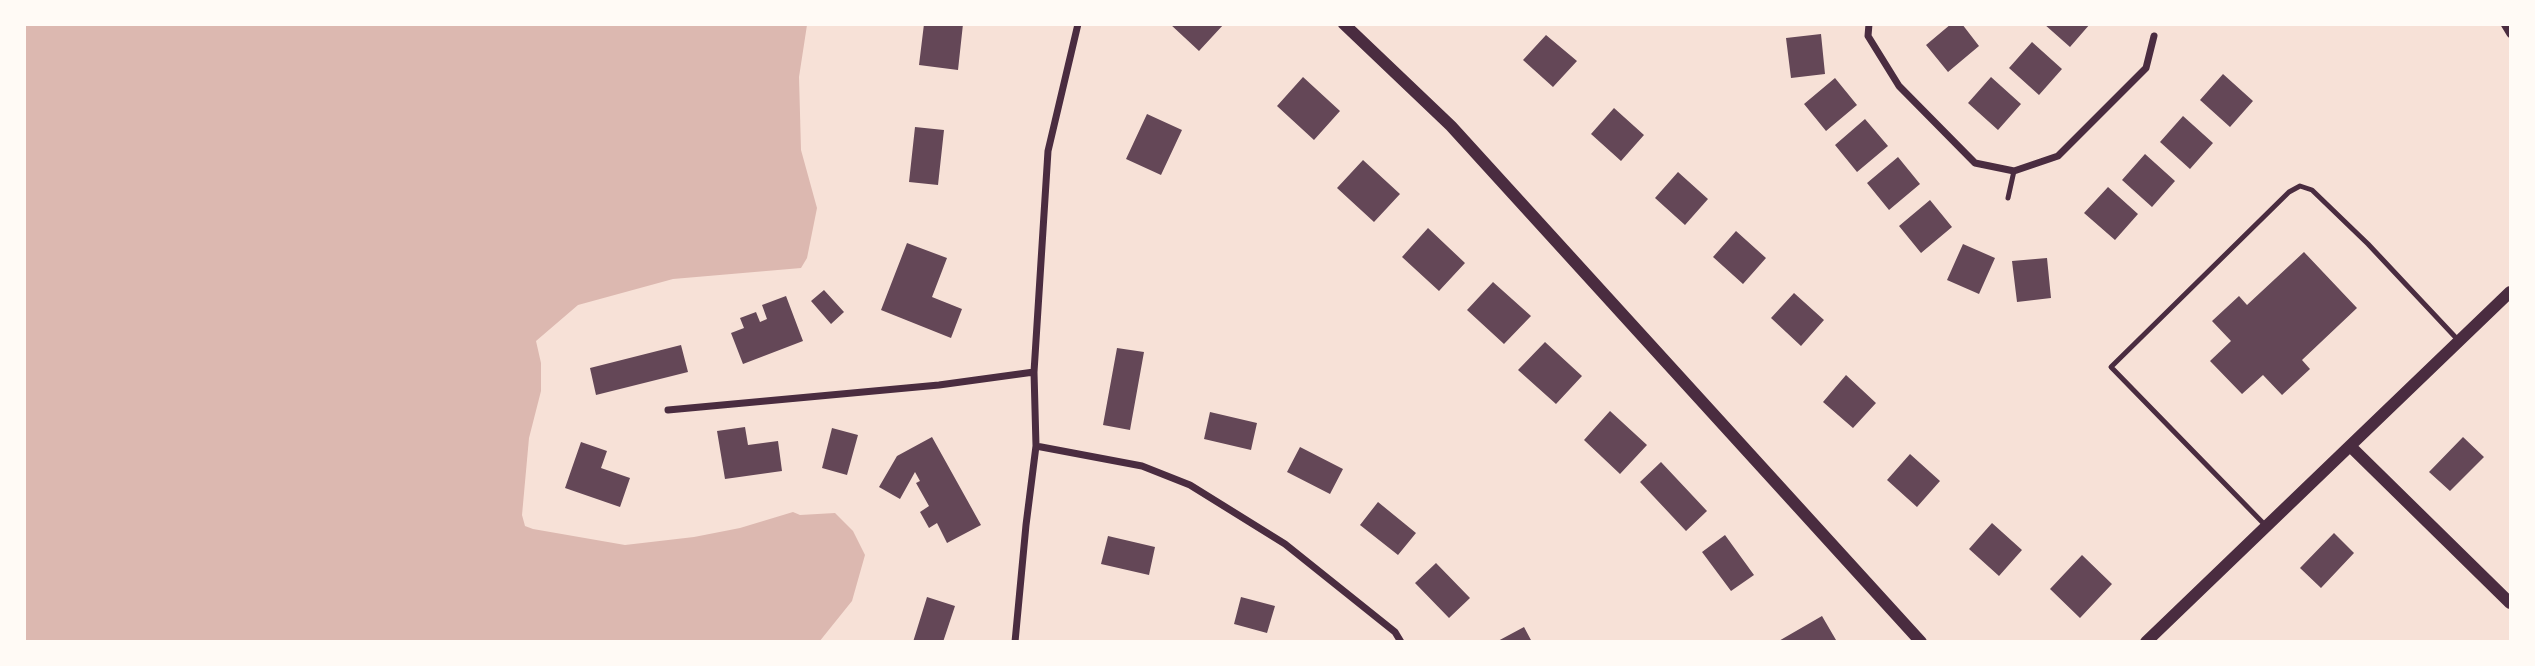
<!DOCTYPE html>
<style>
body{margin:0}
#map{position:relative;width:2535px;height:666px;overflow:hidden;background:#f7e1d7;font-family:"PT Sans Narrow",sans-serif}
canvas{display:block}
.frame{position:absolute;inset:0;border:26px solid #fffaf5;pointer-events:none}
</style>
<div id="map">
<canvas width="2535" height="666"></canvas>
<div class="frame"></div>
</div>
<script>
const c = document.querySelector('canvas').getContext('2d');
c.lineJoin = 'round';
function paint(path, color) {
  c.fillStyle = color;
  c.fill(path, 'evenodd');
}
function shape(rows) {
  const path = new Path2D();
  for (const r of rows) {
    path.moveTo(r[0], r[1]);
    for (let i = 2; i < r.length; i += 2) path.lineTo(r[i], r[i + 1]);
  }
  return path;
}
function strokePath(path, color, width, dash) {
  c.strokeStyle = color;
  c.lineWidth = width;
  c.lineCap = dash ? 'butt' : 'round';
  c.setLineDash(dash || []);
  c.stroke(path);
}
const water = shape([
 [24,25,807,25,799,77,801,150,817,208,807,258,801,268,673,279,578,305,536,341,541,363,541,391,529,438,522,515,525,526,533,529,625,545,694,537,740,528,793,512,800,515,835,513,853,531,865,555,852,601,819,642,25,641]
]);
const building = shape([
 [924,24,963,24,958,70,919,65],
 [1170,24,1224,24,1199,51],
 [1951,24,1962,24,1979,46,1948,72,1926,45],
 [2044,24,2090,24,2070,47],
 [1821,34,1825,74,1791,78,1786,38],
 [1546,35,1577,61,1553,87,1523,60],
 [2032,42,2062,69,2039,95,2009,68],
 [2223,74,2253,101,2230,127,2200,100],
 [1303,77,1340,111,1314,140,1277,106],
 [1991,77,2021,104,1998,130,1968,103],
 [1835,78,1857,105,1826,131,1804,104],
 [1614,108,1644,135,1621,161,1591,134],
 [1147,114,1182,130,1161,175,1126,159],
 [2183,116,2213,143,2190,169,2160,142],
 [1865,119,1888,146,1857,172,1835,145],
 [915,127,944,130,938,185,909,182],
 [2145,154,2175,181,2152,207,2122,180],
 [1898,157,1920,184,1889,210,1867,183],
 [1363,160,1400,194,1374,222,1337,188],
 [1678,172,1708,199,1685,225,1655,198],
 [2108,187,2138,214,2115,240,2084,213],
 [1930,200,1952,227,1921,253,1899,226],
 [1428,228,1465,263,1439,291,1402,257],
 [1736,231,1766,258,1743,284,1713,257],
 [907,243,947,258,932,297,962,309,951,338,881,310],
 [1963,244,1995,258,1979,294,1947,280],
 [2304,252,2357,308,2302,360,2310,369,2282,395,2263,375,2242,394,2210,361,2231,341,2212,321,2239,296,2247,305],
 [2047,258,2051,298,2017,302,2012,261],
 [1493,282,1531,316,1504,344,1467,310],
 [824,290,844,312,831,324,811,301],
 [1794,293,1824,320,1801,346,1771,318],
 [786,296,803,341,743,364,731,333,744,328,740,318,756,312,760,322,767,319,762,305],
 [1545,342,1582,376,1556,404,1518,370],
 [681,345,688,372,596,395,590,368],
 [1117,348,1144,352,1130,430,1103,425],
 [1846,375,1876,403,1853,428,1823,402],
 [1610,411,1647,445,1620,474,1584,440],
 [1210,412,1257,423,1251,450,1204,439],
 [745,427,748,445,778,441,782,471,725,479,717,431],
 [832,428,858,435,847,475,822,468],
 [932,437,981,525,947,543,937,523,929,528,920,512,929,506,916,483,920,481,915,472,900,499,879,487,897,456],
 [2463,437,2484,457,2450,491,2429,472],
 [581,442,607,451,601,468,630,478,620,507,565,488],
 [1300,447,1343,469,1330,494,1287,472],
 [1910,454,1940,481,1917,507,1887,480],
 [1661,462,1707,511,1686,531,1640,482],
 [1378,502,1416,533,1398,555,1360,525],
 [1992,523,2022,550,1999,576,1969,549],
 [2334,533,2354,553,2321,588,2300,568],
 [1725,535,1754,575,1731,591,1702,552],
 [1108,536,1155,547,1149,575,1101,564],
 [2082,555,2112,584,2080,618,2050,589],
 [1436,563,1470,598,1449,618,1415,583],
 [927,597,955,606,943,642,913,642],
 [1241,597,1275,606,1267,633,1234,624],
 [1822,616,1836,640,1834,642,1777,642],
 [1524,627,1532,642,1496,642]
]);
const service = shape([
 [2008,198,2014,171],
 [2266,526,2111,367,2289,192,2300,186,2312,190,2368,244,2459,341]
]);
const minor = shape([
 [1869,24,1868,36,1899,86,1975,163,2014,171,2058,156,2146,68,2154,36],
 [2504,24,2510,34],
 [668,410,939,385,1034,372],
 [1036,446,1142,466,1190,485,1285,544,1395,632,1401,642],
 [1015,642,1026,525,1036,446,1034,372,1048,151,1078,24]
]);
const tertiary = shape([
 [1344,24,1451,126,1921,642],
 [2350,446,2510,603],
 [2146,642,2510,292]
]);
paint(water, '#dcb8b0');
paint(building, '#644757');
strokePath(service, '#4a2c40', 5);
strokePath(minor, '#4a2c40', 7);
strokePath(tertiary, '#4a2c40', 12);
</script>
